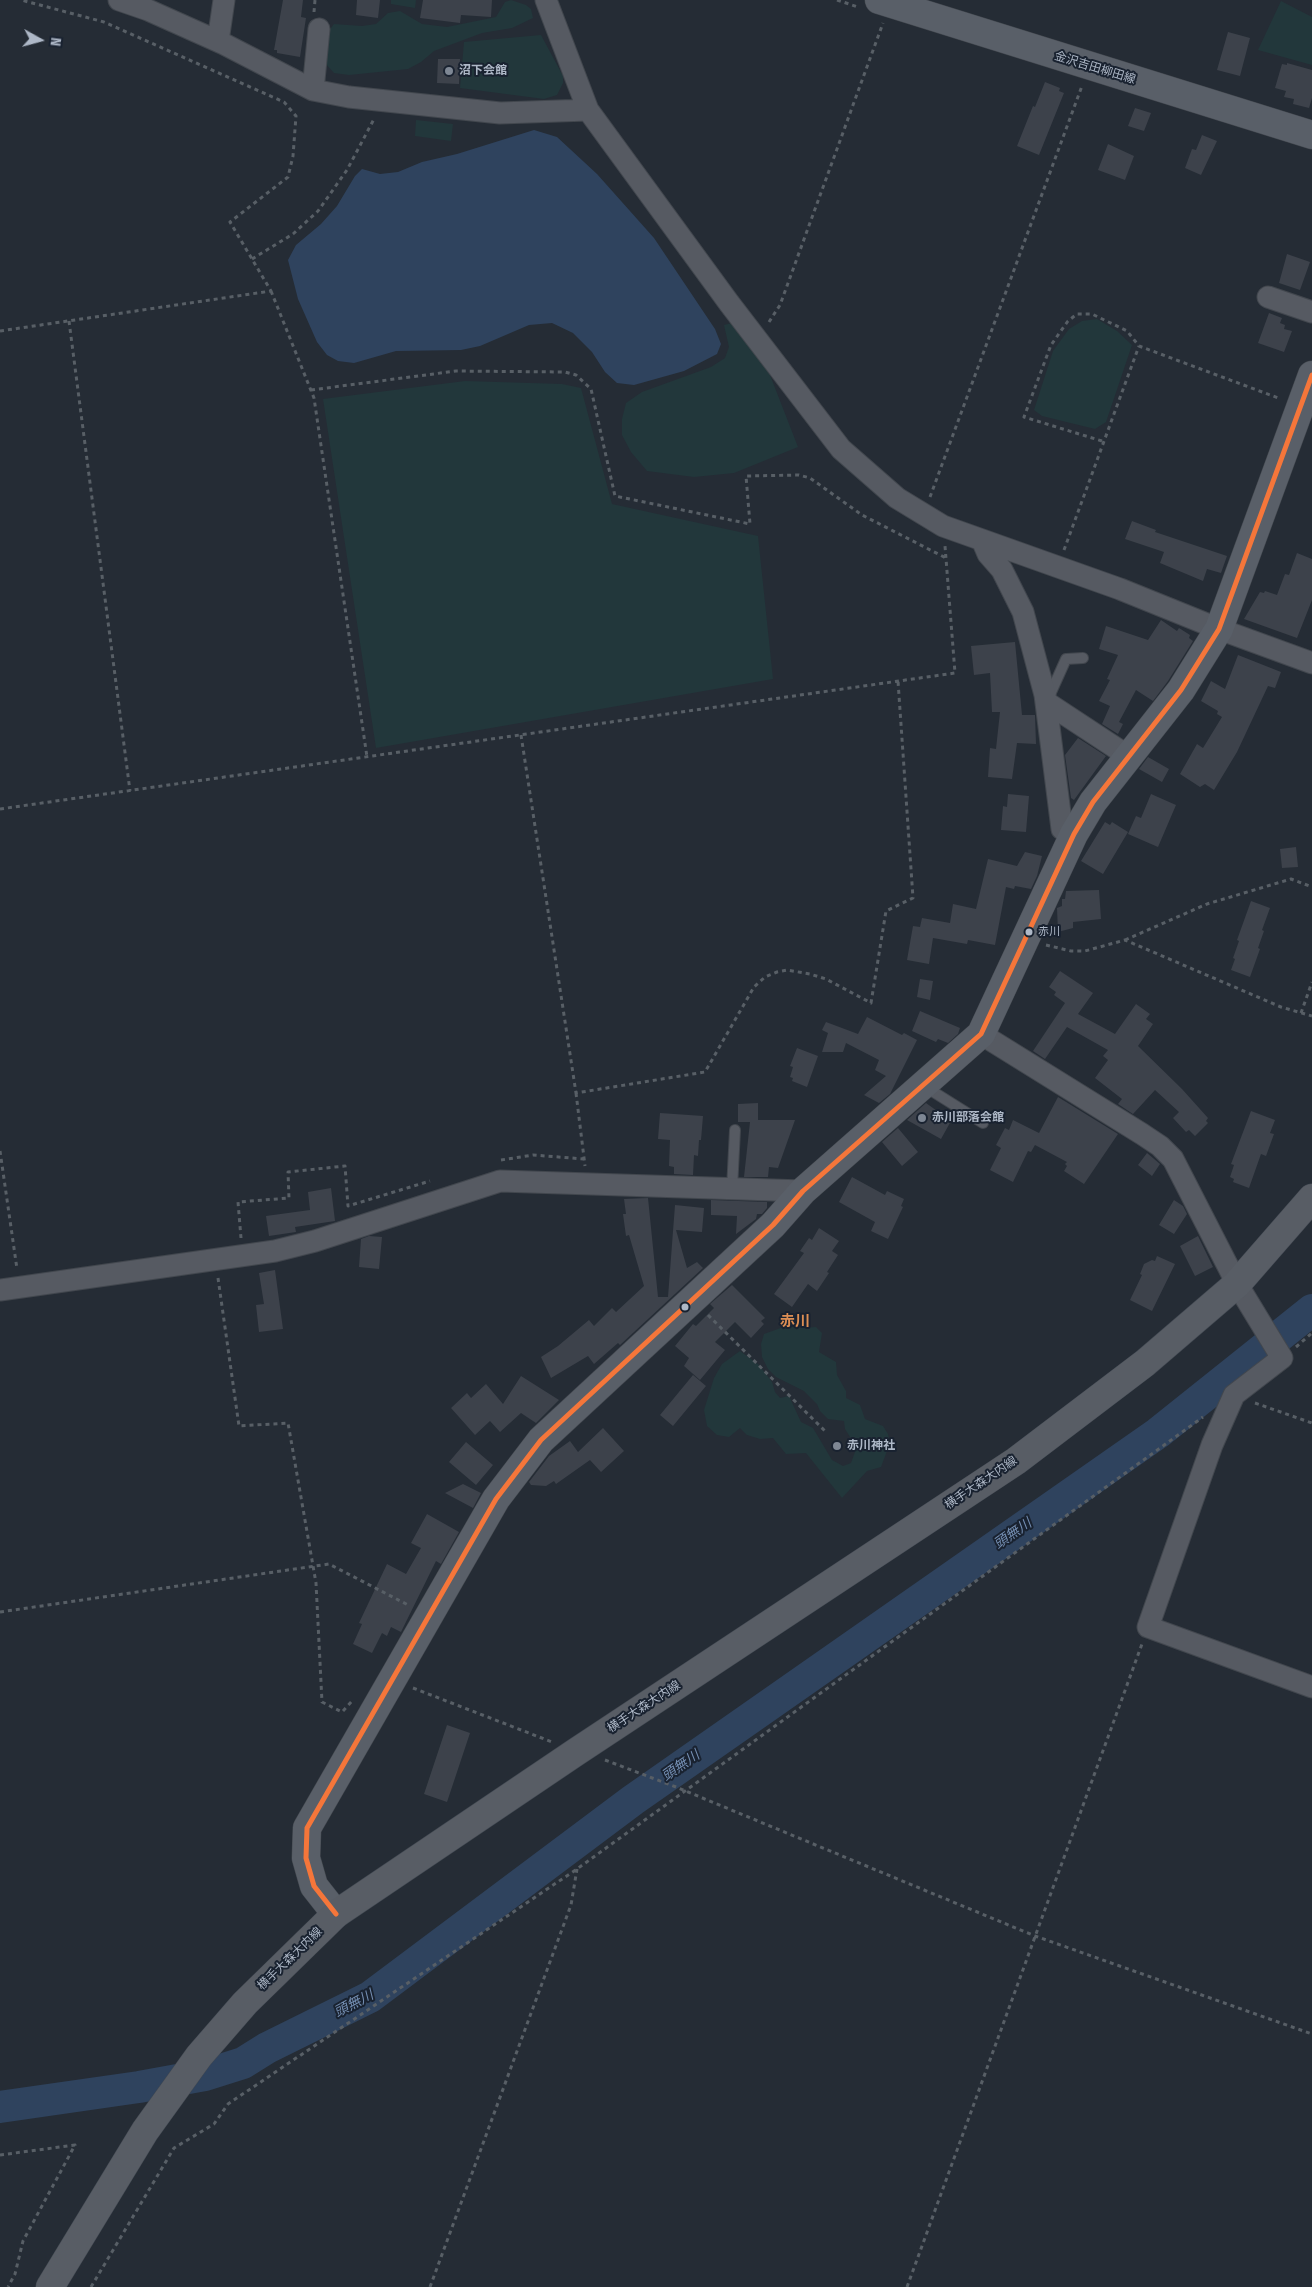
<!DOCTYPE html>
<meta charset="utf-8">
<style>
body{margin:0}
#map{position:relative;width:1312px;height:2287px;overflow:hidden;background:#252c35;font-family:"Fira Sans Condensed",sans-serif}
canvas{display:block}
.north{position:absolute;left:15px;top:15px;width:50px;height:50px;-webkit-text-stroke:4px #192230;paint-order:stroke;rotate:97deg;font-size:14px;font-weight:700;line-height:20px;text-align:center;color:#aeb8c7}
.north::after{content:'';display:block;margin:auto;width:18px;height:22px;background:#aeb8c7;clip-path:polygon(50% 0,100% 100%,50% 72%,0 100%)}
</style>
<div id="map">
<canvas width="1312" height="2287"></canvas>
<div class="north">N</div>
</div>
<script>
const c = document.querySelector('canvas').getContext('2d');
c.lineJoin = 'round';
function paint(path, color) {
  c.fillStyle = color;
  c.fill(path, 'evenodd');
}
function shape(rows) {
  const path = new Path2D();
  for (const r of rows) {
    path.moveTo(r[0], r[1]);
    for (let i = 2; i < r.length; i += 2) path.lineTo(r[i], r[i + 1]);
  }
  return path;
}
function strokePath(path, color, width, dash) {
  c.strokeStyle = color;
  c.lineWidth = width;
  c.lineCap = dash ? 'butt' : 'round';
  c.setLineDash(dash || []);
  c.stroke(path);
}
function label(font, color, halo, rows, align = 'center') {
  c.font = font + ' "Fira Sans Condensed","Noto Sans JP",sans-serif';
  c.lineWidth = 4;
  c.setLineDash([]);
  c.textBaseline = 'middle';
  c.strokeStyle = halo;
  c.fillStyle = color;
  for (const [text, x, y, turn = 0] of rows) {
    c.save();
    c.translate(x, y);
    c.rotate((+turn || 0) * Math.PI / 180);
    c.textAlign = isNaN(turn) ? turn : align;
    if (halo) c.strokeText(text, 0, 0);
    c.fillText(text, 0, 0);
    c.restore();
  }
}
const green = shape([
 [391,0,416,0,415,8,391,4],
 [511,0,526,5,531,9,533,18,512,28,482,33,434,51,421,62,408,69,349,75,334,73,325,63,327,33,334,24,362,26,376,24,388,13,400,11,422,24,447,27,496,17,505,2],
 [1281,1,1312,17,1312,65,1258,50],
 [541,35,563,76,563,83,557,95,544,99,460,88,464,42],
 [416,120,453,124,451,141,415,136],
 [1097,319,1117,331,1132,345,1106,422,1095,429,1042,416,1034,410,1053,351,1069,329,1082,321],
 [732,323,753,349,770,375,798,447,734,473,694,477,647,471,631,452,622,435,622,419,626,403,642,392,711,367,725,358,729,347,724,325],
 [465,381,562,384,581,388,612,504,758,536,773,679,376,748,323,399],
 [789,1325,803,1328,816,1327,822,1333,819,1352,836,1362,837,1375,846,1391,846,1398,860,1405,865,1419,883,1426,888,1434,890,1443,881,1467,867,1471,842,1498,806,1453,786,1454,773,1438,760,1439,747,1435,740,1428,729,1437,717,1435,707,1426,704,1410,714,1378,722,1364,740,1351,759,1365,772,1382,775,1392,780,1398,789,1396,801,1422,813,1428,832,1460,843,1466,851,1463,855,1452,852,1440,845,1429,844,1421,828,1419,820,1411,817,1404,804,1391,776,1377,768,1369,762,1357,761,1344,764,1334]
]);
const water = shape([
 [534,130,557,137,597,174,654,238,715,329,721,344,717,354,684,371,634,385,617,383,605,372,592,352,573,333,552,323,529,325,480,346,461,350,396,351,354,363,338,361,327,355,317,342,298,299,288,260,296,245,321,224,337,206,355,176,362,169,380,174,398,172,422,162,457,154]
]);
const river = shape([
 [0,2107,139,2087,205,2075,243,2063,267,2048,370,1997,633,1800,1158,1433,1312,1310]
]);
const building = shape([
 [283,0,303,0,301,17,306,18,300,57,277,53,277,50,274,50],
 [357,0,380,0,378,18,356,15],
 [423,0,492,0,491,17,461,15,460,23,420,18],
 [1228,32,1250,38,1240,76,1217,70],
 [438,59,460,59,459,84,437,83],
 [1287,63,1312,70,1312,98,1309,108,1293,104,1294,99,1284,97,1286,91,1275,88,1282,64,1287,65],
 [1045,82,1060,88,1059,91,1064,93,1039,155,1017,146,1033,106,1035,107],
 [1135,108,1151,113,1144,131,1128,126],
 [1202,135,1217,141,1201,175,1185,168,1192,149,1196,150],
 [1108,144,1134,156,1125,180,1098,170],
 [1287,254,1310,262,1300,290,1279,283],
 [1269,313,1282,318,1280,323,1285,325,1284,329,1292,331,1284,352,1258,343],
 [1132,521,1156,530,1155,532,1227,556,1221,573,1207,569,1203,581,1160,563,1164,552,1125,539],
 [1297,553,1312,559,1312,600,1297,638,1244,619,1260,592,1264,593,1265,591,1277,595,1285,574,1289,575],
 [1161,620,1177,631,1179,628,1190,635,1189,638,1193,641,1168,681,1153,701,1136,690,1119,722,1123,724,1118,734,1102,724,1110,706,1099,701,1110,680,1107,679,1118,655,1099,649,1106,626,1148,640],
 [1015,642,1022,715,1035,715,1036,744,1017,743,1012,779,988,777,990,748,996,749,1000,712,992,712,990,673,974,675,971,646],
 [1238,655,1281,672,1275,688,1268,686,1237,752,1214,790,1205,784,1200,787,1180,774,1197,744,1203,748,1222,717,1217,714,1218,711,1201,701,1211,681,1225,689],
 [1078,738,1106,756,1074,800,1071,798,1065,755],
 [1148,757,1169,769,1162,782,1139,769],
 [1008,794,1029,796,1026,832,1001,830,1003,806,1007,807],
 [1151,794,1176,805,1158,847,1128,834,1136,816,1141,818],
 [1105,822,1110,825,1112,822,1128,832,1103,874,1081,861],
 [1296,847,1298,867,1282,868,1280,849],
 [1025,852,1042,856,1037,876,1031,889,1015,886,1014,889,1006,887,995,945,968,940,967,944,933,938,929,964,907,960,913,926,920,927,922,918,950,923,953,904,976,909,988,859,1017,866],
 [1099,890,1101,919,1073,922,1073,928,1058,932,1057,908,1062,906,1062,899,1065,899,1066,891],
 [1251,901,1270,908,1262,930,1264,931,1258,948,1260,949,1250,977,1231,970,1235,959,1233,958,1239,941,1237,940],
 [1060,971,1093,993,1078,1014,1115,1034,1136,1004,1150,1014,1146,1019,1153,1024,1138,1046,1182,1089,1208,1118,1206,1121,1208,1123,1195,1136,1189,1130,1186,1132,1173,1118,1179,1112,1155,1090,1133,1114,1118,1104,1122,1099,1095,1078,1108,1060,1103,1056,1108,1050,1067,1027,1045,1059,1033,1051,1065,1003,1054,995,1056,992,1049,987],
 [920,979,933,981,930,1000,917,997],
 [920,1011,960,1028,958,1034,948,1043,938,1039,936,1042,912,1031],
 [867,1017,902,1035,904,1033,917,1040,890,1094,879,1103,864,1095,886,1076,875,1070,879,1060,846,1043,843,1052,822,1052,828,1033,822,1030,826,1022,858,1034],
 [797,1048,818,1056,807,1087,792,1081,793,1078,790,1077,793,1067,790,1066],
 [1058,1097,1118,1134,1084,1184,1064,1171,1067,1166,1065,1164,1067,1162,1035,1145,1031,1152,1028,1151,1013,1182,990,1170,1001,1148,996,1145,1005,1128,1009,1130,1013,1120,1039,1133],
 [758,1103,758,1120,795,1120,778,1168,769,1167,768,1177,744,1177,750,1122,738,1122,738,1104],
 [926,1103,951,1121,941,1139,907,1120],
 [1251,1111,1275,1120,1270,1133,1274,1134,1266,1156,1261,1154,1249,1188,1233,1182,1234,1179,1230,1177,1234,1165,1231,1164],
 [660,1113,703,1116,701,1140,699,1140,698,1156,694,1155,693,1175,674,1174,674,1167,669,1166,670,1140,658,1139],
 [898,1128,918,1152,902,1166,882,1142],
 [1147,1153,1160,1164,1152,1176,1138,1165],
 [852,1177,885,1195,887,1191,904,1199,901,1206,903,1207,888,1239,871,1231,875,1222,839,1202],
 [331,1188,335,1221,295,1227,296,1232,269,1236,266,1216,310,1210,308,1192],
 [648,1198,658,1297,668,1297,675,1205,704,1208,702,1232,676,1230,687,1268,697,1262,703,1268,620,1345,618,1343,594,1364,588,1356,551,1378,541,1357,558,1346,589,1320,594,1326,612,1308,616,1312,644,1286,629,1235,626,1236,623,1214,626,1214,624,1199],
 [711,1200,767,1202,767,1208,762,1214,757,1214,756,1219,736,1234,737,1216,711,1215],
 [1174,1200,1183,1206,1187,1214,1174,1234,1159,1225],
 [819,1228,839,1241,832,1251,838,1255,827,1272,829,1273,817,1291,808,1284,792,1307,774,1294,804,1253,800,1251,809,1238,812,1240],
 [369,1236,382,1237,379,1269,359,1267,361,1239],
 [1198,1236,1213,1267,1195,1276,1180,1246],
 [1157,1256,1175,1264,1152,1311,1130,1300,1142,1275,1140,1274,1144,1264,1152,1260,1155,1261],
 [275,1270,283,1329,259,1332,256,1305,264,1304,259,1273],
 [732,1285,765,1318,761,1321,764,1324,751,1338,735,1322,715,1342,725,1350,700,1380,684,1366,689,1358,675,1346,693,1324,696,1326,714,1308,710,1304],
 [693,1375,706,1386,673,1426,660,1415],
 [521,1376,559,1400,536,1423,521,1413,500,1432,490,1421,475,1435,451,1408,467,1393,471,1398,486,1384,503,1404],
 [603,1428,624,1451,601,1472,590,1460,556,1484,554,1481,546,1486,531,1485,529,1482,549,1456,570,1441,578,1452],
 [466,1442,493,1465,476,1485,449,1462],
 [463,1484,481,1493,473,1508,445,1493],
 [427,1514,459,1532,441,1564,436,1561,401,1632,391,1627,387,1636,382,1633,372,1653,353,1644,362,1624,359,1623,387,1564,406,1574,421,1548,411,1543],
 [447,1725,470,1733,447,1802,424,1794]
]);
const path = shape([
 [837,0,858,7],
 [314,12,315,0],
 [252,259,293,234,318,211,347,170,374,119],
 [271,291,314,398,367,757],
 [69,321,130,791],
 [769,322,780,305,883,23],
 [0,331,271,291,230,222,288,177,293,156,296,116,284,102,104,22,21,0],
 [311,390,456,371,565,372,576,375,591,389,615,496,750,524,746,476,799,475,810,478,862,515,946,558],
 [1102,441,1024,417,1051,345,1068,321,1077,314,1092,314,1127,331,1139,346,1281,399],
 [930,497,1082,86],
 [1064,550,1139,346],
 [521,735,576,1093,705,1072,754,987,765,977,777,972,787,970,810,974,826,979,871,1003,886,911,913,898,898,681],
 [0,809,955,673,945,546],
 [1125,940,1207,904,1291,879,1312,887],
 [1046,945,1071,951,1085,951,1125,940,1281,1007,1312,1016],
 [1301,1013,1312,982],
 [576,1093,585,1166],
 [0,1151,17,1269],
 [501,1160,533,1155,584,1159],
 [241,1238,238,1202,289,1198,288,1172,345,1166,348,1206,430,1181],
 [218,1278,239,1426,288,1423,316,1583,322,1702,342,1712,353,1700],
 [708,1315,825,1431],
 [1296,1347,1312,1333],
 [1255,1403,1312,1423],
 [0,1612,329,1564,410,1606],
 [413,1688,552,1742],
 [605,1760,676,1787,1035,1936,1312,2034],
 [0,2155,75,2145,23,2241,15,2274,8,2287],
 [91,2287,174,2148,214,2124,228,2104,577,1869,1203,1417],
 [430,2287,571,1905,577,1869],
 [907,2287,1142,1644]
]);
const lane = shape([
 [1048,699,1066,659,1083,658],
 [924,1086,983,1123],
 [732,1189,735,1130]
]);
const street = shape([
 [119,0,148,10,224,44,313,90,349,97,500,113,588,110],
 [546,0,588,110,729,303,841,449,897,498,943,526,1120,589,1219,629,1312,663],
 [218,41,224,0],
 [313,90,319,29],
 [1268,297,1312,312],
 [982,540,988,554,1002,570,1023,612,1045,695,1062,829,1074,834],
 [1046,702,1128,756],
 [981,1034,1142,1134,1160,1146,1173,1159,1237,1284,1282,1358,1234,1395,1212,1445,1148,1627,1312,1687],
 [0,1290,275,1251,315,1241,500,1181,803,1191]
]);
const secondary = shape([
 [879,0,1312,135],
 [336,1914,314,1886,306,1858,307,1828,496,1499,541,1440,773,1225,803,1191,981,1034,1074,834,1093,802,1181,690,1219,629,1312,375]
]);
const primary = shape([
 [50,2287,145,2131,199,2056,245,2003,336,1914,576,1752,1016,1461,1145,1363,1237,1284,1312,1198]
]);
const bus1 = shape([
 [336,1914,314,1886,306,1858,307,1828,496,1499,541,1440,773,1225,803,1191,981,1034,1074,834,1093,802,1181,690,1219,629,1312,375]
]);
const markers = [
 [449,71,5,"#7e8794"],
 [1029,932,4.5,"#aeb8c7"],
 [922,1118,5,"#7e8794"],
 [685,1307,4.5,"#aeb8c7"],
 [837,1446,5,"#7e8794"]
];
const busNames = [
 ["赤川",1038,932]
];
const streetNames = [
 ["金沢吉田柳田線",1095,68,17],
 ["横手大森大内線",981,1483,-34],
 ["横手大森大内線",644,1707,-33],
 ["横手大森大内線",290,1959,-44]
];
const poiNames = [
 ["沼下会館",459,71],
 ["赤川部落会館",932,1118],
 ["赤川神社",847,1446]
];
const waterNames = [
 ["頭無川",1013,1534,-35],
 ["頭無川",681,1766,-35],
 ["頭無川",354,2004,-28]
];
const quarterNames = [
 ["赤川",795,1322]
];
paint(green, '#22373b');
paint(water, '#2f435e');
strokePath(river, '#2f435e', 32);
paint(building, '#3d424b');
strokePath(lane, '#42474e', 12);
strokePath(street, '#42474e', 23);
strokePath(secondary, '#42474e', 29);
strokePath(primary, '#424952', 29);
strokePath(path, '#585f66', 3, [4, 4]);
strokePath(lane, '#565a62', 10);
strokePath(street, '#565a62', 21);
strokePath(secondary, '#595f68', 28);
strokePath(primary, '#585d65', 28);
strokePath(bus1, '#f5763a', 5);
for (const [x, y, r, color] of markers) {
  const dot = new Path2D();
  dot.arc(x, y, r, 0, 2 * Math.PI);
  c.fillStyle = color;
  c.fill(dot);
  strokePath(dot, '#192230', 2);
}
label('11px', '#aeb8c7', '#192230', busNames, 'left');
label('12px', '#aeb8c7', '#192230', streetNames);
label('bold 12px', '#aeb8c7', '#192230', poiNames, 'left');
label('italic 14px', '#748eb2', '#192230', waterNames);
label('bold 15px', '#dc8e54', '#192230', quarterNames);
</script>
